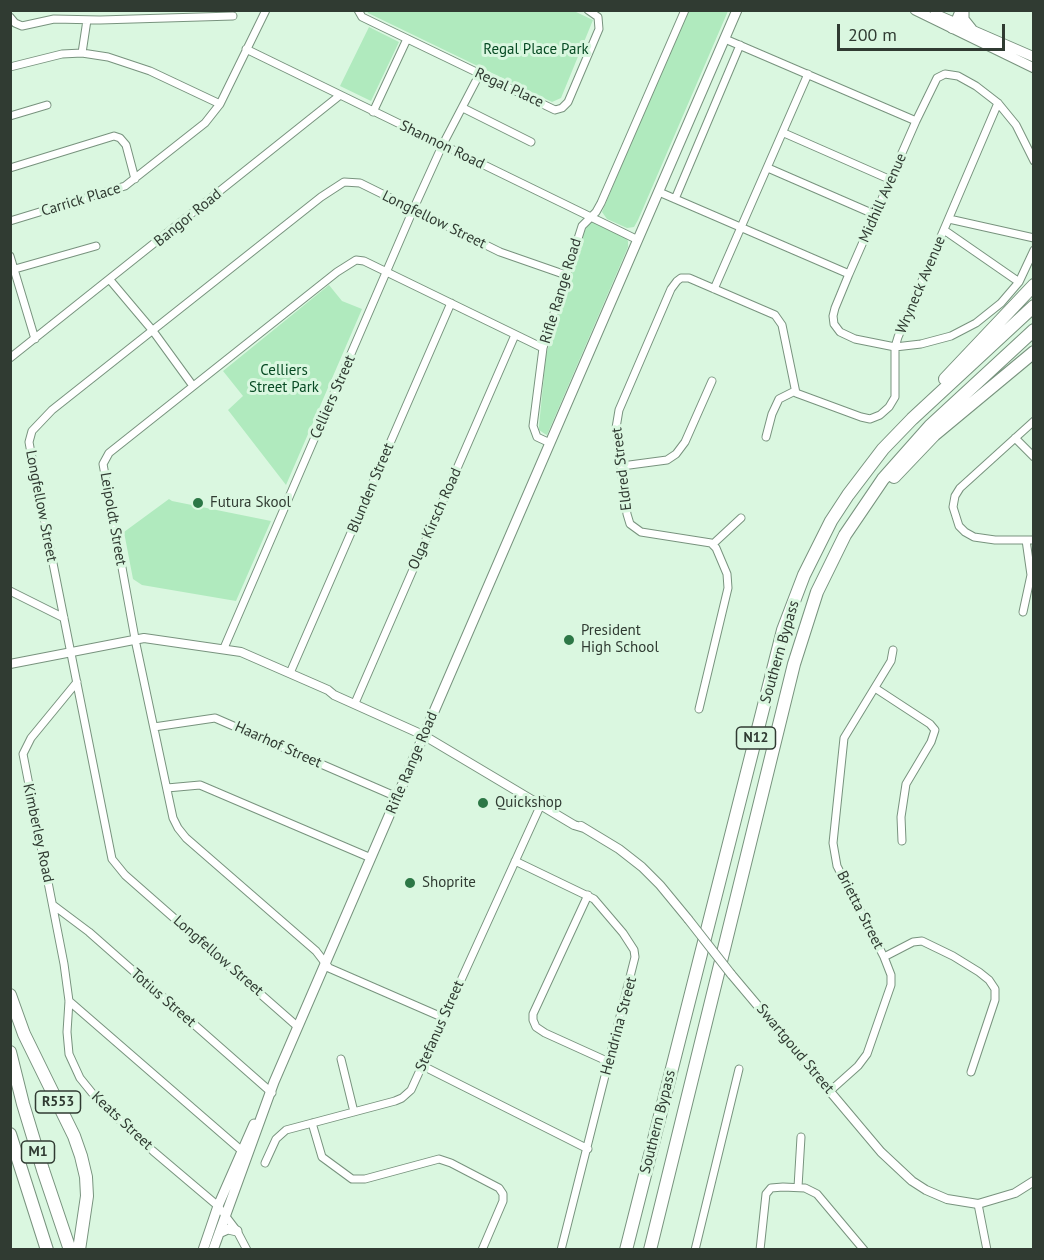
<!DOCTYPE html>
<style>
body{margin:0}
#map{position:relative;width:1044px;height:1260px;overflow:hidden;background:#daf7e0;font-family:"PT Sans",sans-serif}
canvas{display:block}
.frame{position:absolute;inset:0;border:12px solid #303b32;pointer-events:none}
.scale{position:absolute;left:837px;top:24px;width:168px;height:27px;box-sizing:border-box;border:3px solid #303b32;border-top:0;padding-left:8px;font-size:18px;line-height:21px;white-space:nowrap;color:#303b32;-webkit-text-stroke:4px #daf7e0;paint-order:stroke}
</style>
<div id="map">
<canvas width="1044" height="1260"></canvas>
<div class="frame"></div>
<div class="scale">200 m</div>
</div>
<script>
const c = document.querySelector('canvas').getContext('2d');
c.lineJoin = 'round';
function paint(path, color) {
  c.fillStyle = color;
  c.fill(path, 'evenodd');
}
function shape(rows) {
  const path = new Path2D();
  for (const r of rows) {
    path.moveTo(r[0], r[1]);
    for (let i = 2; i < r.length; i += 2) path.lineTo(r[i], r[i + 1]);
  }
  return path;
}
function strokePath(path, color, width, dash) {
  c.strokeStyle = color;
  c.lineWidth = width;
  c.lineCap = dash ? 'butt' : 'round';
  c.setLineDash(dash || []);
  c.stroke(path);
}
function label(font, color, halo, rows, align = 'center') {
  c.font = font + ' "PT Sans",sans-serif';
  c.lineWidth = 6;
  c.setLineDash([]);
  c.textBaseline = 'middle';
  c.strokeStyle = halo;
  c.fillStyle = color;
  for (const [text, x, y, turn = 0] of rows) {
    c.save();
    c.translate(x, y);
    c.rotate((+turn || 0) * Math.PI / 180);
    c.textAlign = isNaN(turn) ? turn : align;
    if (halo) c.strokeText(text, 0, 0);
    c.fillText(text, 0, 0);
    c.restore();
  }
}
const green = shape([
 [574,11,593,20,561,98,552,102,368,13,367,11],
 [687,11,728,11,638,220,634,227,627,228,607,219,602,212],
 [369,27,399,42,371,101,340,86],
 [590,222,596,222,626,238,628,241,628,247,547,435,545,434,539,430,539,426,546,355,583,233],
 [329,285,342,301,362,309,286,485,228,410,243,396,223,371],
 [169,499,172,501,271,521,236,601,142,585,133,579,124,532]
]);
const minor = shape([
 [358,10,362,17,555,110,562,108,568,102,599,29,598,17,588,10],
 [10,17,15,23,22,26,54,19,100,20,233,16],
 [725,39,916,121],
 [246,49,638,240],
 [82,53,87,20],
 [10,67,62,54,82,53,108,57,150,71,220,104],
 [463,108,531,142],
 [373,112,407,39],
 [10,116,47,105],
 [784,133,891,180],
 [1034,161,1016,125,998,103,976,86,958,76,945,74,937,78,916,121,849,274,835,308,833,316,834,324,840,332,855,339,895,347,921,344,951,336,976,323,1001,303,1019,282,1034,250],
 [10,168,114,136,120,138,126,145,135,179],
 [768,168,876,215],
 [659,192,849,274],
 [675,199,740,45],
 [949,219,1034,238],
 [10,221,125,186,205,123,220,104,266,10],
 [944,230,1019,282],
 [10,256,35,339],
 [15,269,96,246],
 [110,280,153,331,193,386],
 [714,289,808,74],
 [10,358,339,96],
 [1034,421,960,488,955,496,953,507,959,526,965,532,974,537,995,540,1034,540],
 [766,437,772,414,779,399,795,391],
 [1015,438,1034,457],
 [550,443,537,437,533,426,543,348,582,226,596,212,601,203,685,10],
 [622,466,667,460,676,454,685,442,712,381],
 [713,544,741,518],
 [10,591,64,618],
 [1023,612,1031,575,1026,540],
 [224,648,413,210,442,146,479,75],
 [290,673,451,303],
 [77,682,31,738,23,754,64,964,69,1001,67,1032,69,1054,80,1078,97,1099,153,1151,218,1206,237,1231,247,1250],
 [875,688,930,724,935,730,931,742,906,784,901,817,902,841],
 [355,703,515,335],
 [699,709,728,588,727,574,716,548,711,543,641,532,630,524,627,514,616,428,619,410,671,289,677,281,681,278,689,278,775,315,782,325,796,393,861,417,870,419,880,415,889,407,895,397,895,347,898,337,998,103],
 [154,727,215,718,397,797],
 [167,788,200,785,371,858],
 [515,861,594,899,623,933,634,950,635,957,561,1250],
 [588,895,533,1014,533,1020,536,1027,545,1033,609,1062],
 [53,905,89,932,272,1093],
 [884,957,913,942,922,941,953,956,979,972,989,980,995,989,995,1000,971,1072],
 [69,1001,242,1151],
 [444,1018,329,968,316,951,186,838,178,828,173,818,136,644,103,464,109,453,337,272,356,260,364,261,543,348],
 [298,1027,125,875,112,859,31,453,29,442,32,431,52,410,321,197,344,182,360,183,500,252,566,275],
 [341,1059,354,1112],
 [423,1066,588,1149],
 [830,1091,858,1066,867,1054,891,985,891,975,884,957,837,866,833,843,844,738,891,661,893,650],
 [312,1123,322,1157,352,1179,365,1179,439,1159,451,1163,499,1188,503,1194,503,1201,482,1250],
 [265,1163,276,1139,286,1130,395,1101,402,1098,411,1090,543,800],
 [798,1187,801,1137],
 [978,1204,987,1250],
 [695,1250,739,1069],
 [760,1250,766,1194,771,1188,783,1187,805,1188,817,1194,864,1250]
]);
const tertiary = shape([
 [952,29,960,10],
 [10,664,144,638,241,652,328,690,334,695,423,735,574,825,584,828],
 [581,826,619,849,642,867,660,885,688,919],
 [731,974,881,1152,912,1181,926,1190,947,1199,978,1204,1015,1193,1034,1181]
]);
const secondary = shape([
 [915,10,1034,68],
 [964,10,964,19,972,29],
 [935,14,1034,57],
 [219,1233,228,1229,237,1231],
 [203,1250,218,1206,254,1124],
 [213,1250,274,1082,737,10]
]);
const motorway = shape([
 [945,379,1034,285],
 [894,477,934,435,1034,352],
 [10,995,24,1034,74,1136,81,1156,86,1177,87,1196,79,1250],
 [10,1052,23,1104,43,1170,70,1250],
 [10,1134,47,1250],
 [626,1250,783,630,804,575,831,521,848,495,883,449,912,419,1034,306],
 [650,1250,794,664,817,592,845,535,883,479,930,426,1034,330]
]);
const tertiaryBridge = shape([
 [688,919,731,974]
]);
const markers = [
 [198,503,6,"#2c7746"],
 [569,640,6,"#2c7746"],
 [483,803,6,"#2c7746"],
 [410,883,6,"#2c7746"]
];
const shields = [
 [756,738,39],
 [58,1102,45],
 [38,1152,33]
];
const shieldNames = [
 ["N12",756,738],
 ["R553",58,1102],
 ["M1",38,1152]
];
const parkNames = [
 ["Regal Place Park",536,50],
 ["Celliers",284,371],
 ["Street Park",284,388]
];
const streetNames = [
 ["Regal Place",509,88,25],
 ["Shannon Road",442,145,26],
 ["Midhill Avenue",883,198,-66],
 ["Carrick Place",81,200,-17],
 ["Bangor Road",188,218,-39],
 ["Longfellow Street",434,220,26],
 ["Wryneck Avenue",921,285,-67],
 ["Rifle Range Road",561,291,-73],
 ["Celliers Street",333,397,-66],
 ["Eldred Street",622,469,-97],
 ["Blunden Street",371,488,-67],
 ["Longfellow Street",41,506,79],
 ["Leipoldt Street",113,519,80],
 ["Olga Kirsch Road",435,519,-66],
 ["Southern Bypass",780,652,-74],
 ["Haarhof Street",278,745,24],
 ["Rifle Range Road",412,763,-67],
 ["Kimberley Road",38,833,78],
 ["Brietta Street",860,910,63],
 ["Longfellow Street",218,956,41],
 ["Totius Street",163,998,41],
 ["Stefanus Street",440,1026,-66],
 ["Hendrina Street",619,1026,-75],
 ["Swartgoud Street",795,1049,50],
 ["Keats Street",122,1121,43],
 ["Southern Bypass",658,1122,-76]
];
const poiNames = [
 ["Futura Skool",210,503],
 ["President",581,631],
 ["High School",581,648],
 ["Quickshop",495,803],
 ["Shoprite",422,883]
];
paint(green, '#b0eabe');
strokePath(minor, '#78937e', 9);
strokePath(tertiary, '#78937e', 10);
strokePath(secondary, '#78937e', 11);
strokePath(motorway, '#78937e', 14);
strokePath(minor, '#fff', 7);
strokePath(tertiary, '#fff', 8);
strokePath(secondary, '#fff', 9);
strokePath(motorway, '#fff', 12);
strokePath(tertiaryBridge, '#78937e', 10, []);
strokePath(tertiaryBridge, '#fff', 8);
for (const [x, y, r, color] of markers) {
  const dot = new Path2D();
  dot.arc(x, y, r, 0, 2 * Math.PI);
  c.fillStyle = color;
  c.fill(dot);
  strokePath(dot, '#daf7e0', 2);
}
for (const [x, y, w] of shields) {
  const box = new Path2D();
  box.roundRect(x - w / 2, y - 11, w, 22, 4.5);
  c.fillStyle = '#daf7e0';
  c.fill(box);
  strokePath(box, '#303b32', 1.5);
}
label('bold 14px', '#303b32', null, shieldNames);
label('15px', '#074a23', '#daf7e0', parkNames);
label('15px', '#303b32', '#daf7e0', streetNames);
label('15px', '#303b32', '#daf7e0', poiNames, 'left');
</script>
